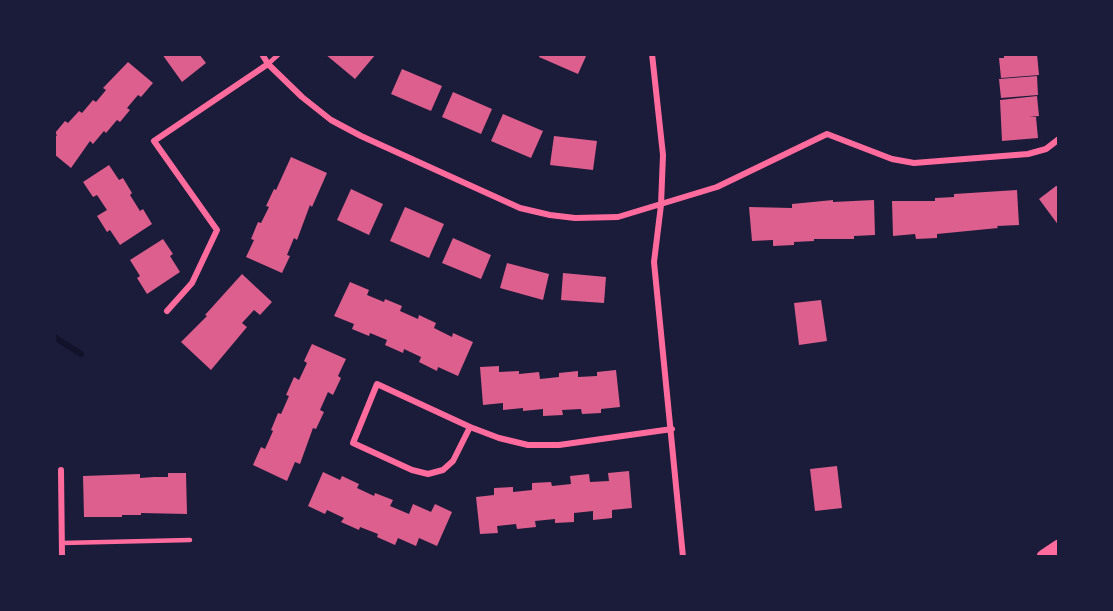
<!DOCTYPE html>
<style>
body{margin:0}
#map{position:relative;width:1113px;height:611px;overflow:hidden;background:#1b1b3a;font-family:"Fira Sans",sans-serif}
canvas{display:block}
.frame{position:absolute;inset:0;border:56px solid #1b1b3a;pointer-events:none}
</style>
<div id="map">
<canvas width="1113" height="611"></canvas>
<div class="frame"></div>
</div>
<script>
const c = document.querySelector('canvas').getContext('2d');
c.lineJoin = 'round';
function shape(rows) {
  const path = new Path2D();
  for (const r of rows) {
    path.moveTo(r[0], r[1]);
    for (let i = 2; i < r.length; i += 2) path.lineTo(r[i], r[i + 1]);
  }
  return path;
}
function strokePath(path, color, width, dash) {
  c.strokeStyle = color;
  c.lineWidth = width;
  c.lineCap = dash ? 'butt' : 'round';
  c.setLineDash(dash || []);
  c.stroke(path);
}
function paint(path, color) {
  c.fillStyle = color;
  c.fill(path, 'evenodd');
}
const stream = shape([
 [54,337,81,354]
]);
const building = shape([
 [162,54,199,54,206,63,182,82],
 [325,54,376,54,355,79],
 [540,54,587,54,578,74,539,57],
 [1004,54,1037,54,1039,75,1001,78,999,58,1004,58],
 [128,62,153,83,141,97,138,95,127,108,130,110,120,122,117,120,106,133,104,131,93,144,90,141,71,168,54,154,54,138,57,135,55,133,65,121,68,123,79,111,82,113,93,100,96,102,106,90,103,88],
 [402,69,442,86,431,111,391,94],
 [1037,76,1038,95,1001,98,999,79],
 [453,92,492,109,481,134,442,117],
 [1037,96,1039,116,1029,117,1036,117,1038,138,1002,141,1000,100],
 [503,114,543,131,531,158,491,141],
 [554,136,597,141,593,170,550,165],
 [291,157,327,173,312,207,310,205,297,240,294,238,287,255,290,256,282,273,246,257,254,240,251,239,258,222,261,223,269,207,266,206,274,189,276,190],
 [109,165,119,180,123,178,132,193,130,195,140,211,143,209,152,224,120,245,110,230,107,232,97,216,107,210,97,195,93,197,83,182],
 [1056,186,1059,186,1059,226,1039,199],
 [351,189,383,204,369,235,337,220],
 [1017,190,1019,225,997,226,998,228,937,234,937,238,916,239,915,234,893,236,892,201,935,201,935,198,954,197,954,194],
 [833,200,833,202,874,200,875,235,854,236,854,239,814,239,814,241,794,242,794,245,773,246,773,240,752,241,749,207,792,208,792,204],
 [405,207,444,224,429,258,390,241],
 [453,238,491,255,481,279,442,263],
 [163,239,173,254,170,256,180,272,147,294,137,278,140,276,130,260],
 [507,263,549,274,543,300,500,288],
 [563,273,606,277,604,303,561,300],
 [242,274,272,302,260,315,254,310,242,323,247,327,211,370,181,342,207,316,205,315],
 [350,282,369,290,367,295,384,302,385,299,402,306,400,311,418,319,419,315,436,323,434,328,452,337,453,333,473,342,458,376,438,367,437,371,419,362,421,357,404,349,403,353,385,345,387,340,370,333,369,336,352,329,354,324,334,316],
 [821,300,827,341,799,345,794,303],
 [312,344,346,359,338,376,341,378,333,395,328,392,320,410,324,412,316,429,313,428,300,464,295,462,287,481,253,465,261,447,265,449,273,431,271,430,278,413,281,414,289,396,286,395,294,377,299,380,307,363,304,361],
 [499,366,499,372,519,371,519,374,539,372,540,379,559,377,559,373,578,371,578,377,597,376,597,372,616,370,620,407,601,409,601,413,582,414,581,409,562,410,563,415,543,416,543,409,523,411,523,408,503,410,503,403,483,405,480,367],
 [837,466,842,508,815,511,810,469],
 [629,471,632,508,612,510,612,518,593,520,593,511,574,513,574,522,555,523,555,519,535,521,536,527,517,529,516,524,497,526,498,533,480,534,476,497,494,495,494,488,513,487,513,492,532,490,532,483,551,482,552,486,571,484,570,476,589,474,590,482,609,481,608,473],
 [323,472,340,480,342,476,359,484,357,488,374,496,375,493,393,500,390,506,409,514,413,504,431,512,435,504,452,512,437,546,419,538,416,546,398,538,395,545,377,537,378,534,360,527,359,530,341,522,344,518,327,510,325,514,308,506],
 [168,473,186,473,187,514,141,513,141,515,122,515,122,517,84,517,83,476,140,474,140,478,154,477,168,477]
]);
const service = shape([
 [268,64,279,54],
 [62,543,190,540]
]);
const minor = shape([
 [262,54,268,64,302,97,331,120,361,136,520,208,550,215,575,218,618,217,717,187,827,134,892,159,914,163,1028,154,1046,149,1059,139],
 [652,54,663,155,661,205,654,262,683,557],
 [167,311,192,283,217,230,154,141,268,64],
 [470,427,377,384,353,443,412,470,428,474,443,470,453,461,470,427,499,438,528,445,559,445,672,429],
 [61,470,62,557]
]);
const trunk = shape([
 [1044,557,1059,547]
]);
strokePath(stream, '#12122b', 6);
paint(building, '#dd5f8e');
strokePath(service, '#ff6b9d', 4.5);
strokePath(minor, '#ff6b9d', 6);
strokePath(trunk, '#ff6b9d', 15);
</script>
